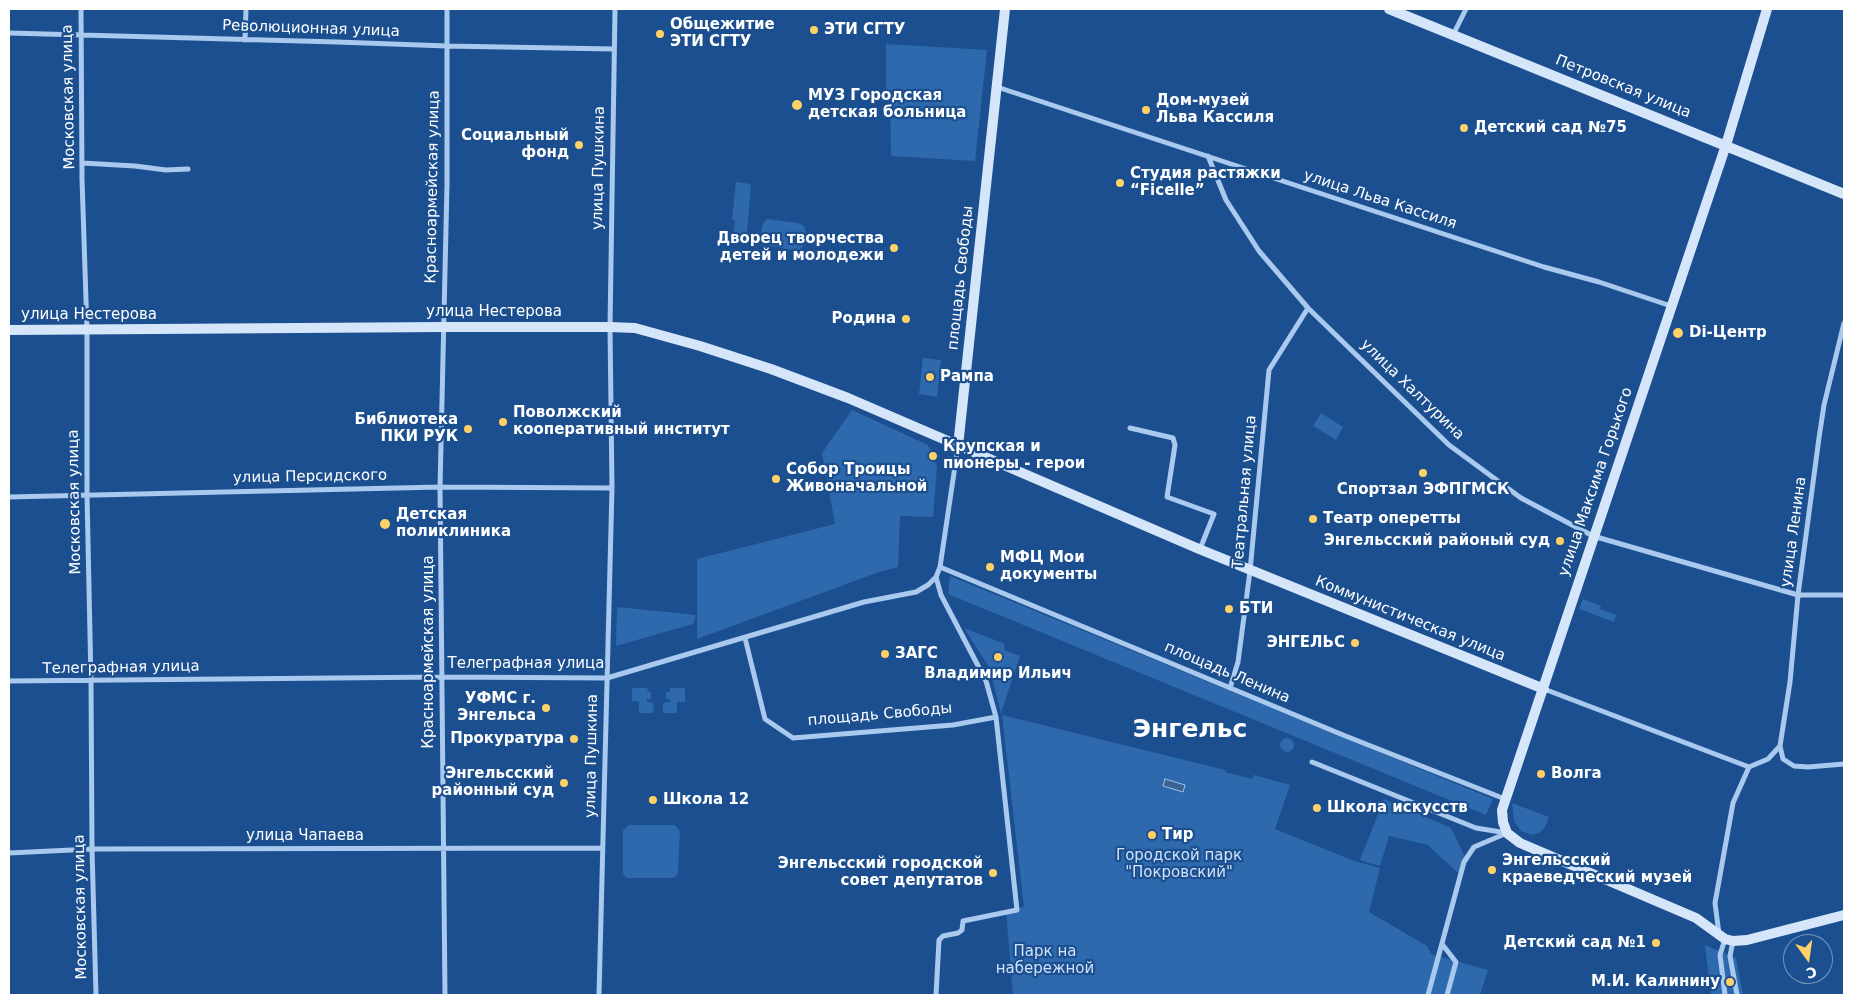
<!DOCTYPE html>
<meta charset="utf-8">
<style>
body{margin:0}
#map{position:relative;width:1853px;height:1004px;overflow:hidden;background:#1b4f8f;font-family:"DejaVu Sans",sans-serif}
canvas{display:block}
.frame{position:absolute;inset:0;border:10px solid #fff;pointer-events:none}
.north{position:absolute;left:1783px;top:934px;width:50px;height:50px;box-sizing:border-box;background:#1b4f8f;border:1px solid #7695bc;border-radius:50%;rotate:166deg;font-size:14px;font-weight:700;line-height:20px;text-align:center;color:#fff}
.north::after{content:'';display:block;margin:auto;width:18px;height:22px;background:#ffd166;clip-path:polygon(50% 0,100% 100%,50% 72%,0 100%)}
</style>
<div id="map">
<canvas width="1853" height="1004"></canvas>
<div class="frame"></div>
<div class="north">С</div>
</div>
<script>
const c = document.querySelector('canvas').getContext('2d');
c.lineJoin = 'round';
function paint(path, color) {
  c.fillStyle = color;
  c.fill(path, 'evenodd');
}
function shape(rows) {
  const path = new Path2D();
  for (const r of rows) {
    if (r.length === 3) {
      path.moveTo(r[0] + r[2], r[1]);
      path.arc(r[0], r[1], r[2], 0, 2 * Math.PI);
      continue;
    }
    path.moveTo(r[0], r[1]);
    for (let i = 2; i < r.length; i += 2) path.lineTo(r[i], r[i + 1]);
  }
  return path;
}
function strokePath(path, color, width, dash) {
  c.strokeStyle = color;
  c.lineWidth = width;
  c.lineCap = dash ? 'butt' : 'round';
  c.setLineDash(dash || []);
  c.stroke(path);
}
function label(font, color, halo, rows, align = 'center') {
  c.font = font + ' "DejaVu Sans",sans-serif';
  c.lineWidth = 4.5;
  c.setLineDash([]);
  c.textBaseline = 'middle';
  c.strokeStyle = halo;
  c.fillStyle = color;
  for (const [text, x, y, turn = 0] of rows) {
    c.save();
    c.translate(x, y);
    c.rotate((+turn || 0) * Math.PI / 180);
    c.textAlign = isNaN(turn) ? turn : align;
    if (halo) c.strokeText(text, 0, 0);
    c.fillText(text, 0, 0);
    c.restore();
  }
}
const green = shape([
 [886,44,987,50,975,161,891,156,890,102,886,96],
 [736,182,751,184,747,233,738,244,729,237,734,230,735,221,732,220],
 [767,219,798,223,804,226,806,232,802,248,797,251,762,244,760,238,763,223],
 [923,358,941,360,937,397,919,394],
 [852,410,928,445,937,467,933,517,900,516,898,567,879,572,697,639,697,559,835,524,822,453],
 [1321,413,1343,427,1336,440,1313,426],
 [950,576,1493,799,1486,815,948,594],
 [1583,599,1601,606,1600,609,1616,615,1614,622,1579,609],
 [617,607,696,615,693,624,616,646],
 [964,628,1005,644,1004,650,1020,656,1001,713,989,667],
 [632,688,647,688,648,691,651,692,651,699,647,699,647,702,654,703,653,713,639,713,639,702,632,701],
 [670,688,685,688,685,702,677,702,677,713,663,713,663,703,670,702,670,699,666,699,666,692,670,692],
 [1002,715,1225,770,1225,772,1252,779,1254,775,1290,785,1275,829,1354,861,1380,868,1369,912,1427,946,1431,954,1488,970,1480,995,1013,995,1006,910,1024,907],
 [1287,745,7],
 [1384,799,1451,828,1465,857,1459,874,1428,845,1389,836,1380,866,1360,860],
 [1512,803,1549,817,1545,827,1539,833,1532,835,1521,831,1514,821],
 [629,825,675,825,680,831,678,874,674,878,627,878,623,874,623,830],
 [1705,945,1736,958,1743,995,1711,995]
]);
const water = shape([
 [1165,779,1185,785,1183,792,1163,786,1165,779]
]);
const street = shape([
 [81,9,82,179,87,330,87,495,91,681,92,849,96,995],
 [9,33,337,42,447,46,613,49],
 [1453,35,1466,9],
 [245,40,246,9],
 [997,87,1544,267,1599,282,1671,306],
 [1208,156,1226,200,1259,251,1308,308,1449,445,1521,498,1593,536,1798,595,1844,595],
 [82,163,135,166,166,170,188,169],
 [1130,428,1173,438,1175,445,1167,497,1214,514,1200,549],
 [9,497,440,487,612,488],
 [940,567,1343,735,1505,799],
 [745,638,765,719,793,738,953,725,996,717],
 [9,681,442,677,607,678,864,602,916,592,928,585,936,577],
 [1230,688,1238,662,1250,571,1269,370,1308,308],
 [1544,689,1749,767,1768,759,1780,746,1783,759,1794,766,1808,767,1844,764],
 [1780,746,1790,682,1798,595,1819,438,1824,405,1844,323],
 [1312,762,1476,828,1507,833],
 [9,853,92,849,602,848],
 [1719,934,1715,903,1733,803,1749,767],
 [1725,939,1720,955,1725,995],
 [1733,941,1730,956,1737,995],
 [1442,944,1456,962,1447,995],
 [445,995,440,487,447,185,447,9],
 [599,995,612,488,610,327,615,9],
 [936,995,939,940,943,936,958,933,962,930,963,921,1017,910,996,717,986,681,941,595,936,577,940,567,958,446],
 [1428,995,1464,862,1474,847,1507,833]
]);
const secondary = shape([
 [1389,9,1844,194],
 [1767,9,1726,145,1502,810,1503,822,1507,833,1520,843,1696,918,1725,939,1733,941,1747,940,1844,915],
 [9,330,444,327,610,327,635,328,700,346,771,369,848,398,1199,549,1544,689],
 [958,446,1005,9]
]);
const markers = [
 [814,30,5,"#ffd166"],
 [660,34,5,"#ffd166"],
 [797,105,6,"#ffd166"],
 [1146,110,5,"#ffd166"],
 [1464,128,5,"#ffd166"],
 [579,145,5,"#ffd166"],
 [1120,183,5,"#ffd166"],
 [894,248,5,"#ffd166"],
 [906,319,5,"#ffd166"],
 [1678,333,6,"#ffd166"],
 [930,377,5,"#ffd166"],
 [503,422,5,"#ffd166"],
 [468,429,5,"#ffd166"],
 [933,456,5,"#ffd166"],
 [1423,473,5,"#ffd166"],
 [776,479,5,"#ffd166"],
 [1313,519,5,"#ffd166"],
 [385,524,6,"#ffd166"],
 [1560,541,5,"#ffd166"],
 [990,567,5,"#ffd166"],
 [1229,609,5,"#ffd166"],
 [1355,643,5,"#ffd166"],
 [885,654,5,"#ffd166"],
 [998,657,5,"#ffd166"],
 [546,708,5,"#ffd166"],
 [574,739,5,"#ffd166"],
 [1541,774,5,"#ffd166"],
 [564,783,5,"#ffd166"],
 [653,800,5,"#ffd166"],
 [1317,808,5,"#ffd166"],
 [1152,835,5,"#ffd166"],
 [1492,870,5,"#ffd166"],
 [993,873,5,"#ffd166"],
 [1656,943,5,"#ffd166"],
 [1730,982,5,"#ffd166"]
];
const poiNames = [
 ["Общежитие",670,25],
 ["ЭТИ СГТУ",670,42],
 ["ЭТИ СГТУ",824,30],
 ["МУЗ Городская",808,96],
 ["детская больница",808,113],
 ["Дом-музей",1156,101],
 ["Льва Кассиля",1156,118],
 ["Детский сад №75",1474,128],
 ["Социальный",569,136,"right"],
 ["фонд",569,153,"right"],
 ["Студия растяжки",1130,174],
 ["“Ficelle”",1130,191],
 ["Дворец творчества",884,239,"right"],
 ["детей и молодежи",884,256,"right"],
 ["Родина",896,319,"right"],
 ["Di-Центр",1689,333],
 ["Рампа",940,377],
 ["Поволжский",513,413],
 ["кооперативный институт",513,430],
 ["Библиотека",458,420,"right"],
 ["ПКИ РУК",458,437,"right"],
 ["Крупская и",943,447],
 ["пионеры - герои",943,464],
 ["Собор Троицы",786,470],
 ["Живоначальной",786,487],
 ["Спортзал ЭФПГМСК",1423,490,"center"],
 ["Детская",396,515],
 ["поликлиника",396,532],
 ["Театр оперетты",1323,519],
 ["Энгельсский районый суд",1550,541,"right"],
 ["МФЦ Мои",1000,558],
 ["документы",1000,575],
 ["БТИ",1239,609],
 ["ЭНГЕЛЬС",1345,643,"right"],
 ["ЗАГС",895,654],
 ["Владимир Ильич",998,674,"center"],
 ["УФМС г.",536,699,"right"],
 ["Энгельса",536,716,"right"],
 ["Прокуратура",564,739,"right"],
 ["Энгельсский",554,774,"right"],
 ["районный суд",554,791,"right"],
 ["Волга",1551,774],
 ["Школа 12",663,800],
 ["Школа искусств",1327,808],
 ["Тир",1162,835],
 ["Энгельсский",1502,861],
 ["краеведческий музей",1502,878],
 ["Энгельсский городской",983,864,"right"],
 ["совет депутатов",983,881,"right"],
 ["Детский сад №1",1646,943,"right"],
 ["М.И. Калинину",1720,982,"right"]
];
const streetNames = [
 ["Революционная улица",311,29,2],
 ["Петровская улица",1623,87,22],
 ["Московская улица",69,97,-91],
 ["улица Пушкина",599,168,-89],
 ["Красноармейская улица",433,187,-89],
 ["улица Льва Кассиля",1380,200,18],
 ["площадь Свободы",961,278,-84],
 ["улица Нестерова",494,312],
 ["улица Нестерова",89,315],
 ["улица Халтурина",1412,390,44],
 ["улица Персидского",310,477,-1],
 ["улица Максима Горького",1596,482,-71],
 ["Театральная улица",1245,492,-85],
 ["Московская улица",75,502,-91],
 ["улица Ленина",1794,532,-82],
 ["Коммунистическая улица",1410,619,22],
 ["Красноармейская улица",429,652,-90],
 ["Телеграфная улица",526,664],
 ["Телеграфная улица",121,668,-1],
 ["площадь Ленина",1227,673,23],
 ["площадь Свободы",880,715,-5],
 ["улица Пушкина",592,756,-89],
 ["улица Чапаева",305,836],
 ["Московская улица",81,907,-91]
];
const parkNames = [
 ["Городской парк",1179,856],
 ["\"Покровский\"",1179,873],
 ["Парк на",1045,952],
 ["набережной",1045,969]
];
const townNames = [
 ["Энгельс",1190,730]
];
paint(green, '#2e69ad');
paint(water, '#3c6290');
strokePath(water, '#9cc4f0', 1);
strokePath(street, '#a9c9ee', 5);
strokePath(secondary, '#d6e6fa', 10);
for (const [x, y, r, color] of markers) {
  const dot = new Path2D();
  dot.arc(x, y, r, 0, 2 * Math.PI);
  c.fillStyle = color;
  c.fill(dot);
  strokePath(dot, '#1b4f8f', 2);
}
label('bold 15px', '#fff', '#1b4f8f', poiNames, 'left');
label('15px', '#fff', '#1b4f8f', streetNames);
label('15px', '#cfe3fa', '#1b4f8f', parkNames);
label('bold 25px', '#fff', '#1b4f8f', townNames);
</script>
